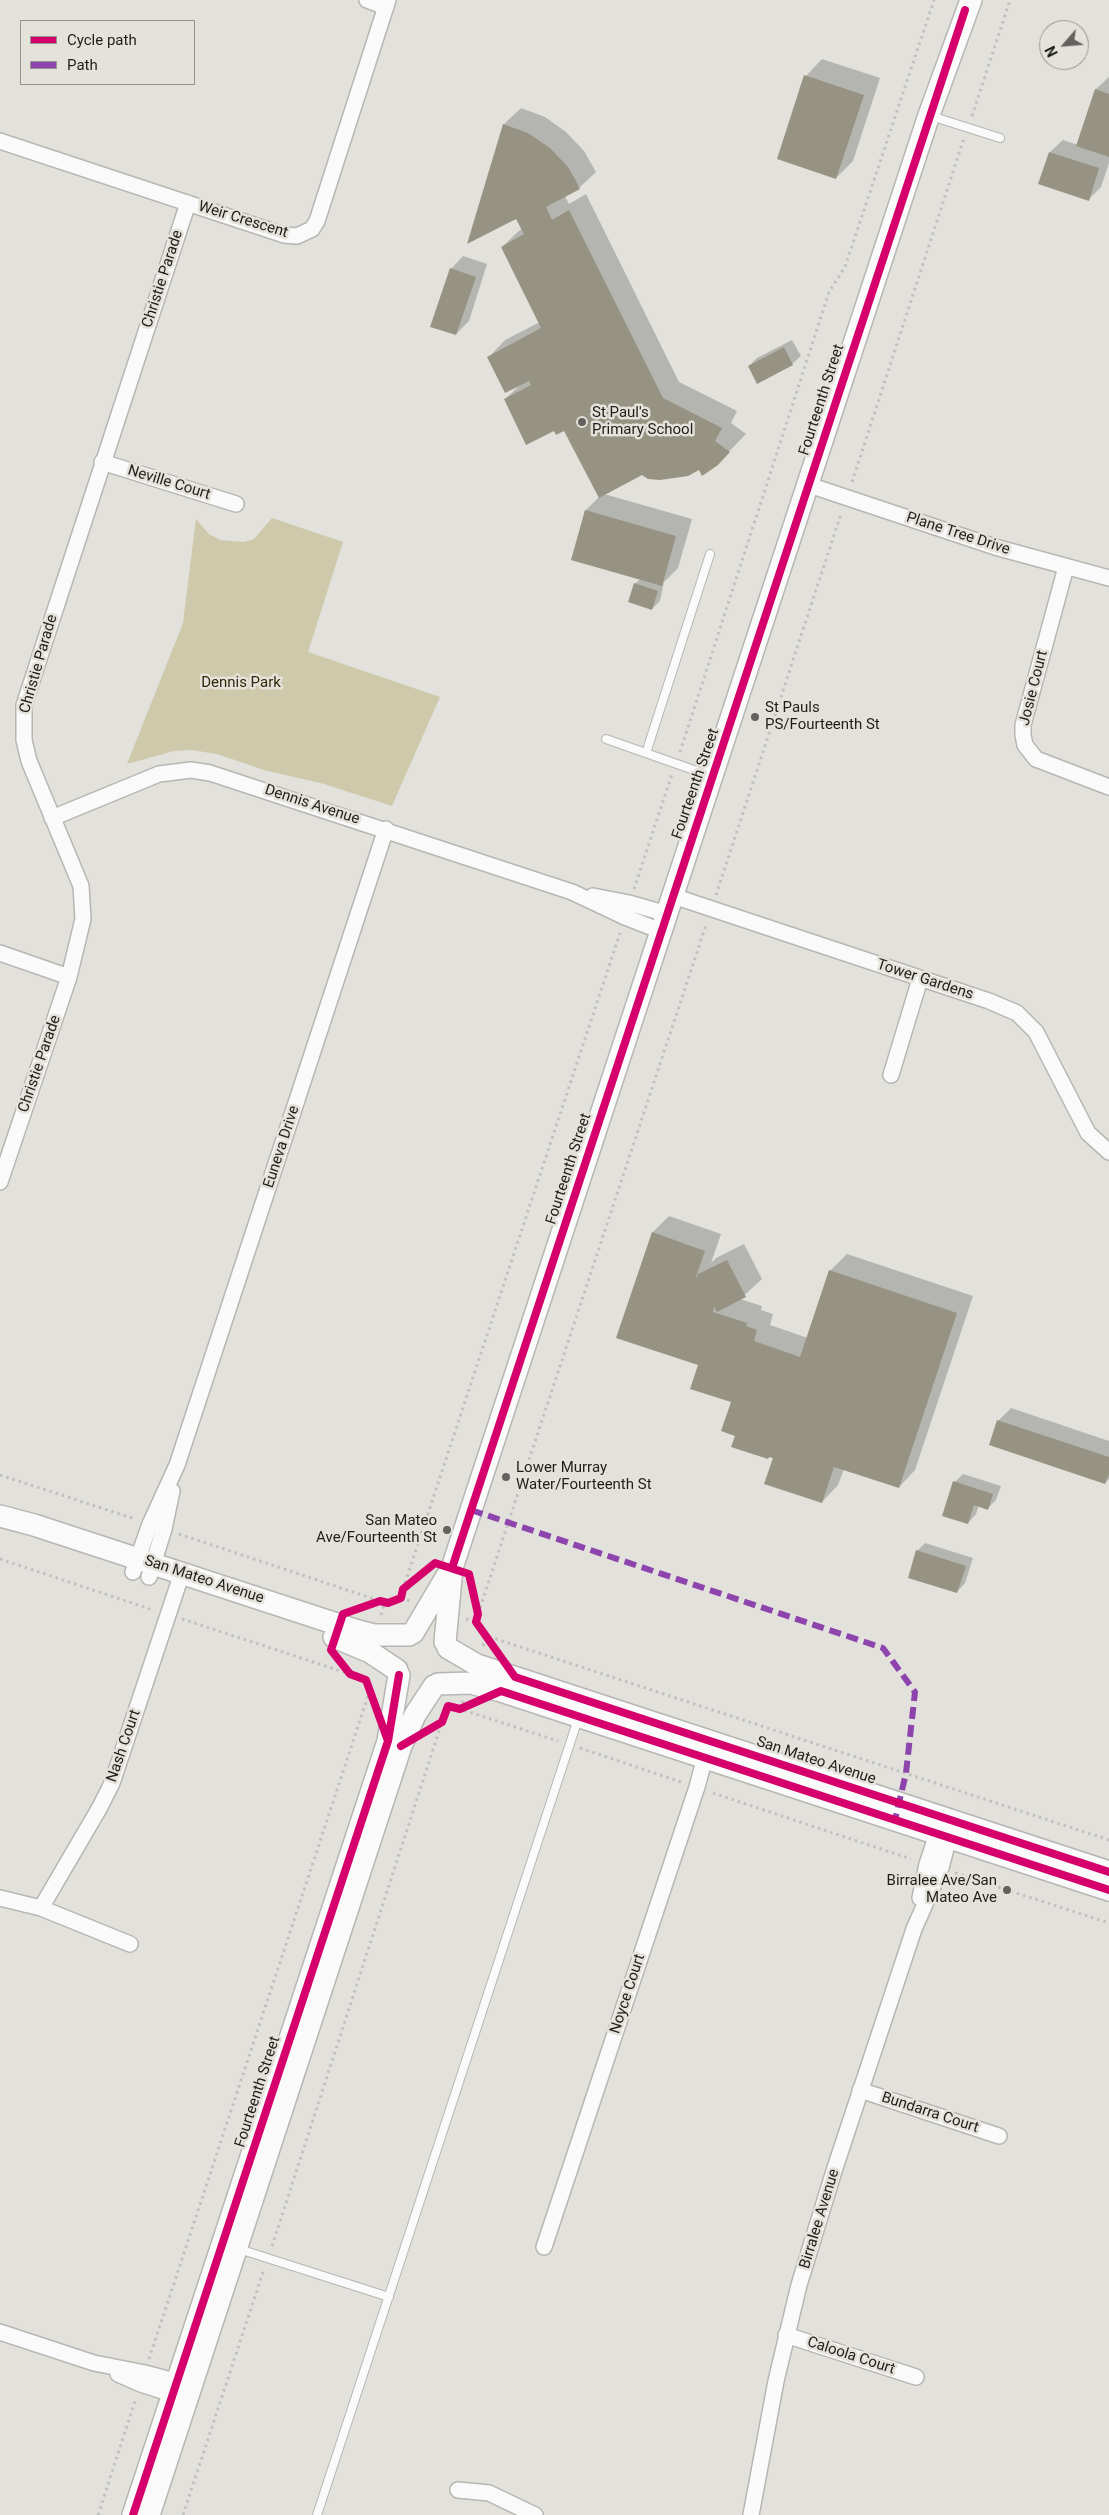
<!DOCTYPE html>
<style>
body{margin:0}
#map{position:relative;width:1109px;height:2515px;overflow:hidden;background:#e2e1dc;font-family:Roboto,sans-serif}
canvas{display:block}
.legend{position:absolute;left:20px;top:20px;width:175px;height:65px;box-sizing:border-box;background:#e4e2da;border:1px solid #95948e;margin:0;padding:6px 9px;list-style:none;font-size:15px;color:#1e1e1b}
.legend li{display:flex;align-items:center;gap:10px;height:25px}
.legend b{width:25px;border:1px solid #95948e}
.north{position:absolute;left:1039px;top:20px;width:50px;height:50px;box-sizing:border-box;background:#e4e2da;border:1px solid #95948e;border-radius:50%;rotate:243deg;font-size:14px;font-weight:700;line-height:20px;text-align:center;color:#1e1e1b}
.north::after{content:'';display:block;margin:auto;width:18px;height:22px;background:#63625f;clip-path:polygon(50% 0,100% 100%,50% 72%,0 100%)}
</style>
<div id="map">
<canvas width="1109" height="2515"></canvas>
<ul class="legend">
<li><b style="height:6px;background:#d6006c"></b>Cycle path</li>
<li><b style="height:6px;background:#8e44ad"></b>Path</li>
</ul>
<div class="north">N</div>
</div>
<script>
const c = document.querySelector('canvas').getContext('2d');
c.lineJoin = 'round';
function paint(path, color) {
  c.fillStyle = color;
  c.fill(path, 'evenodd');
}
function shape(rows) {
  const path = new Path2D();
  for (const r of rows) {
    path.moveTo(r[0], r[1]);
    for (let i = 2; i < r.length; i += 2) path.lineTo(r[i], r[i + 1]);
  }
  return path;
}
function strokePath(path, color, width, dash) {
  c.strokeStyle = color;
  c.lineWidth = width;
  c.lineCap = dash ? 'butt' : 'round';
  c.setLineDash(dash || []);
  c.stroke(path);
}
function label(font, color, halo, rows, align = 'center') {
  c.font = font + ' Roboto,sans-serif';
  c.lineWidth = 5;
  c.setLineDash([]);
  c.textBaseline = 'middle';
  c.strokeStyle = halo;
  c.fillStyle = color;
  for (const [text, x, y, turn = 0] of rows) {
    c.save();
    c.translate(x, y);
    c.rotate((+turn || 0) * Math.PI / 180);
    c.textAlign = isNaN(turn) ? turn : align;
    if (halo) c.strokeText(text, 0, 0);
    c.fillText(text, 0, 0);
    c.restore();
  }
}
const green = shape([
 [272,518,343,542,308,652,440,697,392,806,324,784,264,770,217,754,191,750,174,751,127,764,183,623,196,519,209,534,220,540,244,542,254,539]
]);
const shadow = shape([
 [822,59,880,78,853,161,836,178,806,76],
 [1109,77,1109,163,1101,187,1089,199,1050,152,1063,140,1078,145,1096,89],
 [521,108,545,117,566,132,584,151,596,172,579,188,565,196,569,204,586,194,679,382,737,411,731,423,746,434,717,464,700,468,642,474,604,494,692,519,678,568,664,582,660,601,652,609,635,584,640,579,572,560,586,510,600,496,565,429,554,429,505,399,520,385,489,357,505,340,540,322,502,247,522,228,516,217,469,241,504,124],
 [463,256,487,264,469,321,456,334,451,269],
 [792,340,801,356,792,364,749,366,757,358],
 [669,1216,721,1234,711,1263,716,1258,744,1244,762,1279,740,1299,762,1306,761,1310,773,1314,770,1325,808,1338,830,1271,847,1254,973,1296,915,1470,899,1487,844,1469,838,1485,822,1502,775,1458,737,1435,732,1401,699,1365,653,1232],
 [1011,1408,1109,1441,1109,1479,1105,1483,991,1444,999,1420],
 [963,1474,1001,1486,996,1500,988,1508,979,1505,976,1514,968,1523,955,1482],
 [925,1543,973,1558,965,1583,957,1592,917,1551]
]);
const building = shape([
 [804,75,864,95,836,179,777,159],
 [1095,89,1109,94,1109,157,1076,146],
 [503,124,528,133,550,148,568,167,575,179,580,189,546,207,552,220,569,210,663,398,722,428,715,441,730,452,718,465,702,476,699,470,688,476,660,480,648,479,642,475,599,498,564,431,556,435,554,431,526,445,504,399,531,385,529,381,505,393,487,357,541,328,501,247,524,234,516,219,467,244],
 [1049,152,1099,168,1089,201,1038,184],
 [450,268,476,277,456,335,430,327],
 [784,347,793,365,757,384,748,366],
 [585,510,676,536,662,586,571,560],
 [634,583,658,591,652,610,628,602],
 [652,1232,705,1251,696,1277,697,1278,698,1274,727,1260,746,1297,717,1312,714,1307,713,1312,747,1323,746,1326,757,1330,754,1341,800,1357,829,1270,957,1313,899,1488,834,1467,822,1503,764,1484,773,1458,769,1457,768,1459,731,1447,735,1436,721,1431,731,1402,690,1389,698,1365,616,1338],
 [997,1420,1109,1457,1109,1474,1105,1484,989,1445],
 [953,1481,993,1494,988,1510,974,1505,968,1524,942,1516],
 [916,1550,966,1566,957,1593,908,1578]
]);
const path = shape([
 [972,116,1010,0],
 [852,482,964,138],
 [680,752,829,292,845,267,934,0],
 [634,889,672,774],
 [716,895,841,514],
 [0,1475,135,1519],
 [179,1534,380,1601],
 [0,1559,153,1610],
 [403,1589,620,933],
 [401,1598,410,1601],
 [478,1614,706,925],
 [381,1615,385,1602],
 [182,1619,350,1674],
 [466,1619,476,1622],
 [483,1646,487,1636,1109,1840],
 [368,1697,377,1701],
 [463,1701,460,1709,558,1741],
 [580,1748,681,1782],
 [713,1793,911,1859],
 [955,1873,1109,1923],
 [272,2246,442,1722,435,1720],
 [149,2359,370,1690],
 [98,2515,136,2398],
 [183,2515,264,2269]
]);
const lane = shape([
 [931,116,1000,138],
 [606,739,711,776],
 [646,753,710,554],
 [239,2249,389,2297],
 [317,2515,578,1719]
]);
const street = shape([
 [367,0,386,7],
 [0,141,284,235,297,236,312,229,317,221,388,0],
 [102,462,236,504],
 [809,485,995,547,1109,578],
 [1066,567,1023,725,1023,735,1025,745,1036,759,1109,787],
 [52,818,159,774,191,770,210,773,572,892,625,917,661,931],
 [593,896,629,903,667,914],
 [673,896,989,1001,1017,1013,1036,1032,1088,1133,1109,1152],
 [0,953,69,977],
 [891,1075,920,979],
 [0,1182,69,977,83,919,81,886,29,761,24,740,24,705,188,203],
 [133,1572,150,1524,177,1465,386,829],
 [149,1577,164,1529,172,1491],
 [0,1898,41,1908,130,1944],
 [920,1898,927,1864,937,1834,943,1825],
 [41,1908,100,1807,112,1783,182,1573],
 [860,2090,999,2136],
 [544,2247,697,1787,707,1750],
 [0,2332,94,2363,145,2373,186,2384],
 [786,2335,916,2377],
 [118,2374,141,2384,181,2397],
 [458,2490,489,2493,535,2515],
 [751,2515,776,2381,799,2285,834,2171,914,1929,941,1868,949,1837,948,1829]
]);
const secondary = shape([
 [0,1516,34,1525,358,1631,374,1635,409,1635],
 [413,1633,448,1574],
 [334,1637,370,1652,397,1670],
 [445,1642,452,1568,471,1510,929,115,971,0],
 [448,1648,477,1665,1109,1872],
 [438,1684,471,1683,501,1691,1109,1890],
 [133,2515,388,1741,399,1675],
 [149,2515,401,1746,415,1715,434,1686]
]);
const quiet = shape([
 [471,1510,883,1648,915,1692,906,1773,895,1820]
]);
const cycleway = shape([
 [452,1568,965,10],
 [388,1741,366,1680,350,1674,331,1650,343,1614,380,1601,388,1603,401,1598,403,1589,435,1563,469,1574,478,1614,476,1622,515,1677,1109,1872],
 [401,1746,442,1722,448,1706,460,1709,501,1691,1109,1890],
 [133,2515,388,1741,399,1675]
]);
const markers = [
 [582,422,5,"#63625f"],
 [755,717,5,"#63625f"],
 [506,1477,5,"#63625f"],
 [447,1530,5,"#63625f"],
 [1007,1890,5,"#63625f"]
];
const streetNames = [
 ["Weir Crescent",243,220,17],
 ["Christie Parade",163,279,-72],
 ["Fourteenth Street",822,400,-72],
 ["Neville Court",169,483,17],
 ["Plane Tree Drive",958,534,18],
 ["Christie Parade",39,664,-74],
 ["Josie Court",1034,688,-76],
 ["Fourteenth Street",696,784,-71],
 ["Dennis Avenue",312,805,18],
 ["Tower Gardens",925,980,18],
 ["Christie Parade",40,1064,-71],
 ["Euneva Drive",282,1147,-72],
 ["Fourteenth Street",569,1169,-72],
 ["San Mateo Avenue",204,1580,18],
 ["Nash Court",124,1746,-71],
 ["San Mateo Avenue",816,1761,18],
 ["Noyce Court",628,1994,-72],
 ["Fourteenth Street",258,2092,-72],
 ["Bundarra Court",930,2113,18],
 ["Birralee Avenue",820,2219,-73],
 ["Caloola Court",851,2356,18]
];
const poiNames = [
 ["St Paul's",592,413],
 ["Primary School",592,430],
 ["St Pauls",765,708],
 ["PS/Fourteenth St",765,725],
 ["Lower Murray",516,1468],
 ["Water/Fourteenth St",516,1485],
 ["San Mateo",437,1521,"right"],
 ["Ave/Fourteenth St",437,1538,"right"],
 ["Birralee Ave/San",997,1881,"right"],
 ["Mateo Ave",997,1898,"right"]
];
const parkNames = [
 ["Dennis Park",241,683]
];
paint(green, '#cfc9ab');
paint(shadow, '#0003');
paint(building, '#969382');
strokePath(lane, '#b7b6b2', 10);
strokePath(street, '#b7b6b2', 18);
strokePath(secondary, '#b7b6b2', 24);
strokePath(path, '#c1c0bf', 3, [2.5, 4]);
strokePath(lane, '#fbfafa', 8);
strokePath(street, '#fbfafa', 15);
strokePath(secondary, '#fbfafa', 21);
strokePath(quiet, '#8e44ad', 6, [12, 6]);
strokePath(cycleway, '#d6006c', 8);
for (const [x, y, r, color] of markers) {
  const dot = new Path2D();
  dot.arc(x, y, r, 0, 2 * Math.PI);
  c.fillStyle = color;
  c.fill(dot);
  strokePath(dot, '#e4e2da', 2);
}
label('15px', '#1e1e1b', '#e4e2da', streetNames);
label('15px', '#1e1e1b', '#e4e2da', poiNames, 'left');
label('15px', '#302a09', '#e4e2da', parkNames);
</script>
